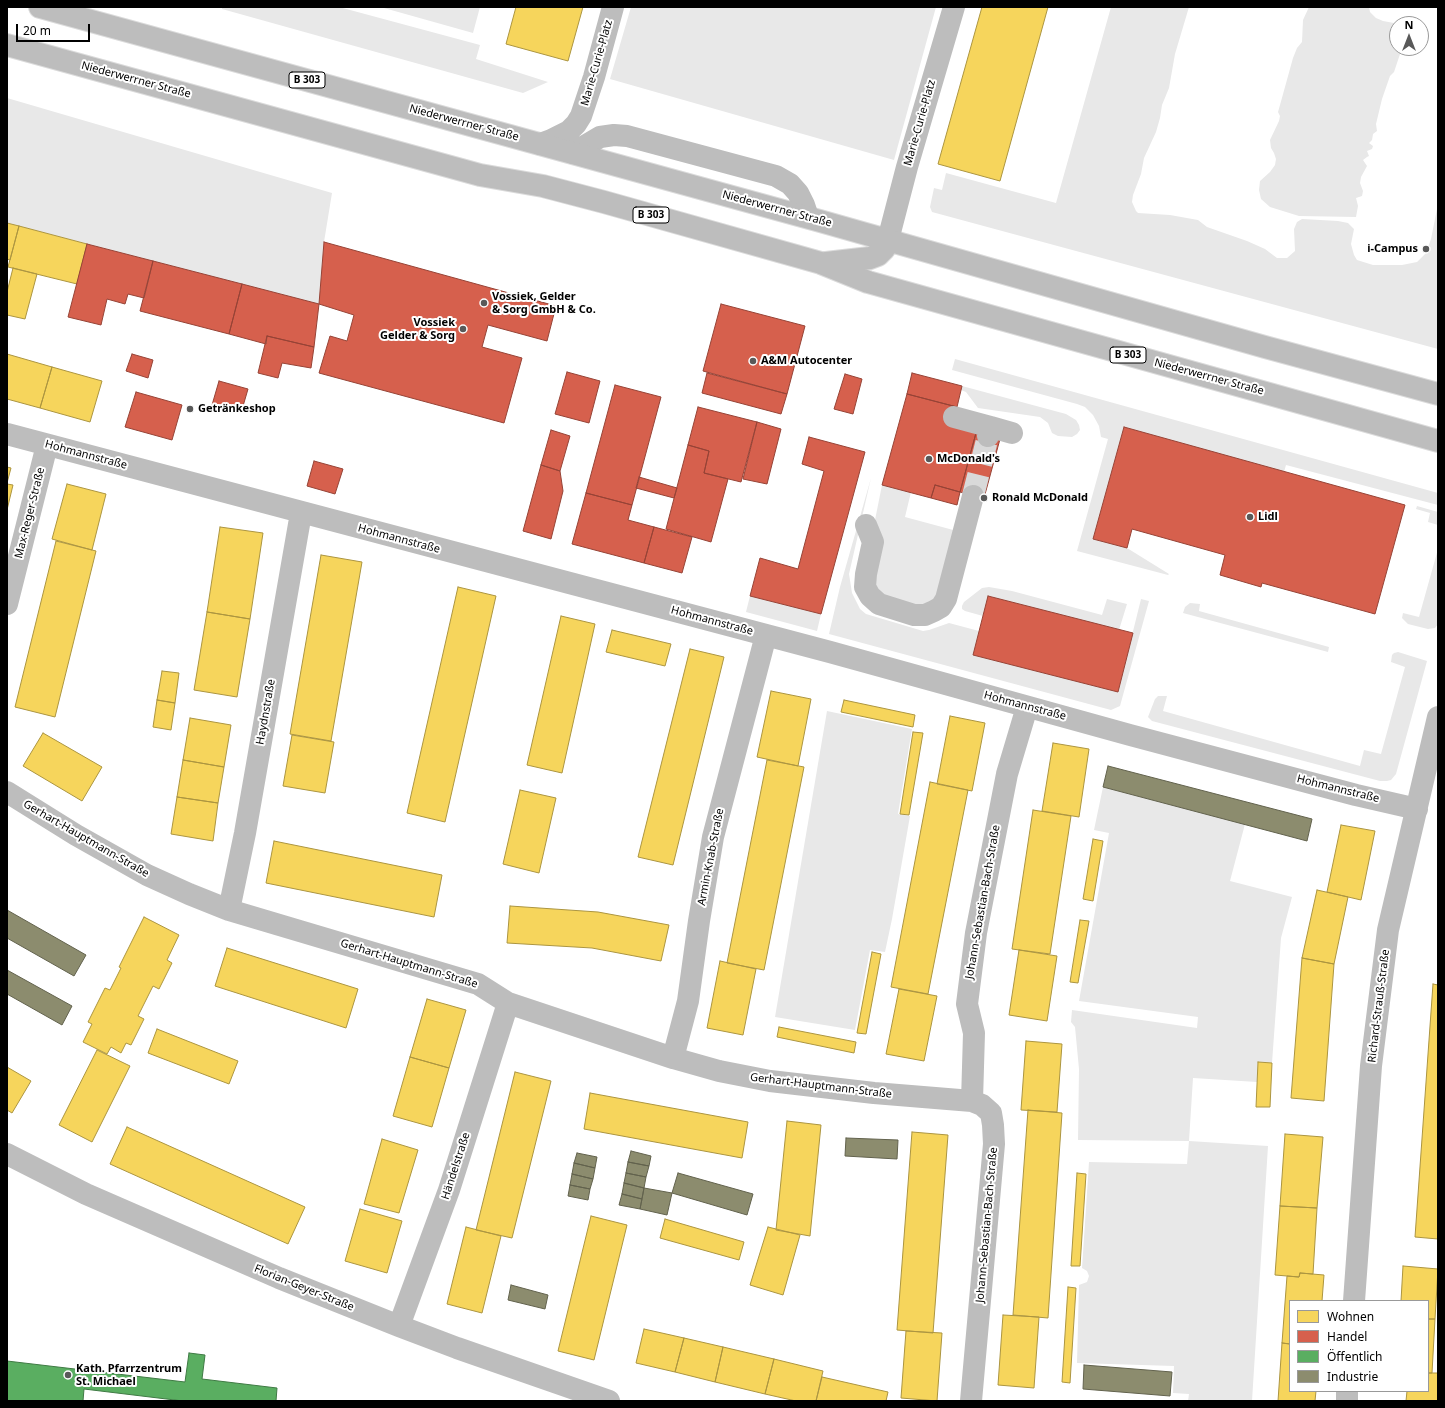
<!DOCTYPE html>
<meta charset="utf-8">
<style>
body{margin:0}
#map{position:relative;width:1445px;height:1408px;overflow:hidden;background:#fff;font-family:"Noto Sans",sans-serif}
canvas{display:block}
.frame{position:absolute;inset:0;border:8px solid #000;pointer-events:none}
.legend{position:absolute;left:1289px;top:1300px;width:140px;height:92px;box-sizing:border-box;background:#fff;border:1px solid #999;margin:0;padding:5px 7px;list-style:none;font-size:12px;color:#000}
.legend li{display:flex;align-items:center;gap:8px;height:20px}
.legend b{width:20px;border:1px solid #999}
.north{position:absolute;left:1389px;top:16px;width:40px;height:40px;box-sizing:border-box;background:#fff;border:1px solid #999;border-radius:50%;rotate:0deg;font-size:11px;font-weight:700;line-height:16px;text-align:center;color:#000}
.north::after{content:'';display:block;margin:auto;width:14px;height:18px;background:#595959;clip-path:polygon(50% 0,100% 100%,50% 72%,0 100%)}
.scale{position:absolute;left:16px;top:24px;width:74px;height:18px;box-sizing:border-box;border:2px solid #000;border-top:0;padding-left:5px;font-size:12px;line-height:14px;white-space:nowrap;color:#000;-webkit-text-stroke:3px #fff;paint-order:stroke}
</style>
<div id="map">
<canvas width="1445" height="1408"></canvas>
<div class="frame"></div>
<ul class="legend">
<li><b style="height:11px;background:#f6d55c"></b>Wohnen</li>
<li><b style="height:11px;background:#d6604d"></b>Handel</li>
<li><b style="height:11px;background:#5aae61"></b>Öffentlich</li>
<li><b style="height:11px;background:#8c8c6e"></b>Industrie</li>
</ul>
<div class="north">N</div>
<div class="scale">20 m</div>
</div>
<script>
const c = document.querySelector('canvas').getContext('2d');
c.lineJoin = 'round';
function paint(path, color) {
  c.fillStyle = color;
  c.fill(path, 'evenodd');
}
function shape(rows) {
  const path = new Path2D();
  for (const r of rows) {
    path.moveTo(r[0], r[1]);
    for (let i = 2; i < r.length; i += 2) path.lineTo(r[i], r[i + 1]);
  }
  return path;
}
function strokePath(path, color, width, dash) {
  c.strokeStyle = color;
  c.lineWidth = width;
  c.lineCap = dash ? 'butt' : 'round';
  c.setLineDash(dash || []);
  c.stroke(path);
}
function label(font, color, halo, rows, align = 'center') {
  c.font = font + ' "Noto Sans",sans-serif';
  c.lineWidth = 4;
  c.setLineDash([]);
  c.textBaseline = 'middle';
  c.strokeStyle = halo;
  c.fillStyle = color;
  for (const [text, x, y, turn = 0] of rows) {
    c.save();
    c.translate(x, y);
    c.rotate((+turn || 0) * Math.PI / 180);
    c.textAlign = isNaN(turn) ? turn : align;
    if (halo) c.strokeText(text, 0, 0);
    c.fillText(text, 0, 0);
    c.restore();
  }
}
const green = shape([
 [222,7,339,7,480,45,476,59,548,82,523,93,222,9],
 [384,7,480,7,473,33,384,8],
 [631,7,936,7,894,160,610,79],
 [1111,7,1189,7,1175,54,1169,88,1162,105,1160,118,1156,132,1144,158,1141,174,1133,195,1132,202,1136,211,1138,213,1170,215,1198,220,1207,227,1247,241,1265,249,1277,258,1287,258,1295,251,1294,229,1297,222,1302,219,1338,221,1348,223,1354,229,1351,244,1354,255,1357,260,1373,265,1402,265,1417,262,1426,253,1431,239,1438,204,1438,349,932,212,930,207,934,188,942,190,946,173,1056,203],
 [1309,7,1369,7,1370,12,1376,18,1383,21,1394,23,1397,27,1397,48,1401,48,1401,51,1394,72,1390,76,1382,99,1376,124,1377,131,1373,134,1372,140,1369,143,1373,146,1372,149,1367,151,1369,156,1367,157,1363,160,1367,166,1361,177,1360,183,1363,191,1362,196,1356,198,1358,206,1356,217,1299,216,1270,207,1261,199,1259,190,1260,181,1270,172,1275,165,1276,159,1274,153,1271,148,1270,140,1279,121,1280,116,1278,112,1280,105,1293,58,1297,48,1302,42,1303,20],
 [7,98,332,193,324,242,319,304,7,223],
 [955,359,1438,493,1438,505,1286,465,1284,472,1124,427,1093,539,1127,548,1169,574,1168,575,1077,551,1108,439,1101,437,1099,426,1093,415,1085,407,1077,404,952,370],
 [962,386,1066,414,1076,420,1079,425,1080,430,1077,434,1072,437,1058,436,1052,433,1048,423,1040,417,978,408,966,392,961,390],
 [871,478,849,574,852,593,860,609,866,614,923,631,929,630,949,623,979,631,973,655,1118,692,1141,599,1149,601,1120,706,1111,710,829,634,840,587],
 [882,485,911,492,905,517,957,531,941,596,930,608,883,600,870,576,875,520],
 [1417,506,1438,512,1438,525,1428,522,1430,513,1416,509],
 [1438,549,1438,624,1435,628,1428,629,1408,624,1402,618,1403,613,1419,617],
 [989,587,1012,591,1102,615,1107,599,1127,604,1119,630,989,596,983,616,965,611,962,609,962,606,964,602,982,588],
 [750,596,821,614,817,631,746,612],
 [1190,603,1200,604,1199,611,1329,647,1328,652,1183,613,1185,607],
 [1398,652,1427,661,1396,774,1391,780,1387,781,1380,781,1152,721,1148,717,1155,699,1158,696,1167,696,1163,711,1360,766,1364,750,1381,754,1405,667,1391,662,1392,655,1394,653],
 [827,711,912,729,898,814,910,816,892,919,885,952,870,950,855,1030,775,1017],
 [1103,787,1245,824,1230,881,1292,897,1281,938,1272,1063,1258,1062,1257,1082,1193,1078,1189,1141,1268,1146,1252,1401,1188,1401,1189,1394,1173,1393,1174,1366,1077,1363,1079,1285,1087,1282,1089,1276,1087,1271,1082,1268,1089,1162,1187,1164,1189,1141,1078,1140,1079,1069,1075,1027,1071,1022,1072,1010,1197,1028,1198,1017,1079,1001,1109,833,1094,830]
]);
const homes = shape([
 [516,7,583,7,568,61,506,44,516,7],
 [982,7,1048,7,1000,181,938,164,982,7],
 [7,223,19,226,10,260,7,259,7,223],
 [19,226,87,244,77,284,8,267,19,226],
 [13,268,37,274,25,319,7,315,7,292,13,268],
 [7,354,52,367,40,408,7,399,7,354],
 [52,367,102,381,90,422,40,408,52,367],
 [7,467,11,468,7,483,7,467],
 [7,484,13,485,7,510,7,484],
 [67,484,106,494,92,550,52,539,67,484],
 [220,527,263,533,250,619,207,612,220,527],
 [56,541,96,551,55,717,15,707,56,541],
 [321,555,362,562,331,741,290,734,321,555],
 [458,587,496,596,445,822,407,813,458,587],
 [207,612,250,619,237,697,194,690,207,612],
 [561,616,595,624,562,773,527,765,561,616],
 [612,630,671,644,665,666,606,652,612,630],
 [690,649,724,657,673,865,638,857,690,649],
 [162,671,179,673,175,703,157,700,162,671],
 [771,691,811,699,798,766,757,757,771,691],
 [157,700,175,703,171,730,153,727,157,700],
 [844,700,915,715,913,727,841,712,844,700],
 [950,716,985,723,972,791,937,784,950,716],
 [190,718,231,725,224,767,183,760,190,718],
 [913,732,923,733,909,815,900,814,913,732],
 [43,733,102,767,82,801,23,766,43,733],
 [292,735,334,742,325,793,283,786,292,735],
 [1053,743,1089,749,1079,817,1042,811,1053,743],
 [183,760,224,767,218,803,177,797,183,760],
 [767,760,804,767,764,970,727,963,767,760],
 [930,782,968,790,928,994,891,987,930,782],
 [520,790,556,798,539,873,503,864,520,790],
 [177,797,218,803,213,841,171,834,177,797],
 [1033,810,1071,816,1050,954,1012,949,1033,810],
 [1341,825,1375,831,1361,900,1327,892,1341,825],
 [1093,839,1103,841,1093,901,1083,899,1093,839],
 [274,841,442,875,434,917,266,883,274,841],
 [1317,890,1348,897,1334,964,1302,958,1317,890],
 [510,906,598,912,669,925,661,961,592,948,507,943,510,906],
 [144,917,179,935,167,960,172,963,159,989,153,986,138,1016,144,1019,131,1045,126,1043,121,1053,111,1047,107,1054,83,1042,92,1024,88,1022,105,988,110,990,121,968,119,967,144,917],
 [1080,920,1089,921,1078,983,1070,982,1080,920],
 [227,948,358,989,346,1028,215,986,227,948],
 [1019,950,1057,956,1047,1021,1009,1015,1019,950],
 [872,952,881,954,866,1034,857,1033,872,952],
 [1302,958,1334,964,1324,1101,1291,1098,1302,958],
 [720,961,756,969,743,1035,707,1028,720,961],
 [1433,984,1438,985,1438,1239,1415,1237,1433,984],
 [899,989,937,996,924,1061,886,1054,899,989],
 [427,999,466,1010,449,1068,410,1057,427,999],
 [779,1027,856,1042,854,1053,777,1037,779,1027],
 [157,1029,238,1061,229,1084,148,1053,157,1029],
 [1026,1041,1062,1044,1057,1112,1021,1110,1026,1041],
 [97,1050,130,1066,92,1142,59,1125,97,1050],
 [410,1057,449,1068,432,1127,393,1116,410,1057],
 [1258,1062,1272,1063,1270,1107,1256,1107,1258,1062],
 [7,1067,31,1081,12,1113,7,1110,7,1067],
 [515,1072,551,1081,512,1238,476,1230,515,1072],
 [590,1093,748,1122,742,1158,584,1129,590,1093],
 [1028,1110,1062,1113,1048,1318,1013,1315,1028,1110],
 [787,1121,821,1125,810,1236,776,1230,787,1121],
 [127,1127,305,1207,288,1244,110,1164,127,1127],
 [912,1132,948,1135,933,1333,897,1330,912,1132],
 [1285,1134,1323,1137,1317,1208,1280,1206,1285,1134],
 [382,1139,418,1150,399,1213,364,1204,382,1139],
 [1077,1173,1086,1174,1080,1266,1071,1266,1077,1173],
 [1280,1206,1317,1208,1313,1274,1300,1273,1299,1277,1275,1275,1280,1206],
 [360,1209,402,1221,387,1273,345,1261,360,1209],
 [591,1216,627,1225,594,1360,558,1351,591,1216],
 [665,1219,744,1242,739,1260,660,1238,665,1219],
 [466,1227,501,1236,482,1313,447,1304,466,1227],
 [768,1227,800,1235,783,1295,750,1285,768,1227],
 [1403,1266,1438,1269,1435,1319,1428,1319,1428,1301,1401,1301,1403,1266],
 [1300,1273,1324,1275,1322,1301,1290,1301,1290,1344,1282,1343,1287,1276,1299,1277,1300,1273],
 [1068,1287,1076,1288,1070,1383,1062,1382,1068,1287],
 [1003,1315,1039,1317,1034,1388,998,1385,1003,1315],
 [1428,1319,1435,1319,1432,1373,1428,1373,1428,1319],
 [644,1329,684,1338,675,1372,636,1363,644,1329],
 [906,1331,942,1333,937,1401,901,1398,906,1331],
 [684,1338,723,1347,715,1382,675,1372,684,1338],
 [1282,1343,1290,1344,1290,1391,1316,1391,1315,1401,1278,1401,1282,1343],
 [723,1347,774,1359,765,1394,715,1382,723,1347],
 [774,1359,823,1371,816,1401,796,1401,765,1394,774,1359],
 [1428,1373,1438,1373,1438,1401,1406,1401,1407,1391,1428,1391,1428,1373],
 [822,1377,888,1392,886,1401,816,1401,822,1377]
]);
const shops = shape([
 [324,242,556,306,547,341,488,325,482,347,522,358,504,423,319,373,330,336,347,341,354,315,319,304,324,242],
 [87,244,153,261,144,298,128,294,125,304,107,299,101,325,68,317,87,244],
 [153,261,242,284,229,334,140,311,153,261],
 [242,284,319,304,314,347,267,336,266,344,229,334,242,284],
 [721,304,805,326,787,394,703,371,721,304],
 [267,336,314,347,311,368,282,363,278,378,258,373,267,336],
 [132,354,153,360,148,378,126,371,132,354],
 [567,372,600,381,589,423,555,414,567,372],
 [707,373,787,394,781,414,702,393,707,373],
 [912,373,962,386,957,407,907,394,912,373],
 [845,374,862,379,853,414,834,409,845,374],
 [219,381,248,389,241,413,212,405,219,381],
 [615,385,661,397,632,505,586,493,615,385],
 [136,392,182,405,172,440,125,427,136,392],
 [907,394,957,407,976,433,960,492,935,485,931,498,882,485,907,394],
 [698,407,757,422,741,482,704,473,709,451,688,445,698,407],
 [757,422,781,429,767,484,743,479,757,422],
 [1124,427,1405,505,1375,614,1262,583,1261,587,1220,575,1225,555,1132,529,1127,548,1093,539,1124,427],
 [551,430,570,436,560,471,541,465,551,430],
 [976,433,1000,439,984,498,960,492,976,433],
 [809,437,865,452,821,614,750,596,760,558,798,569,824,471,802,464,809,437],
 [688,445,709,451,704,473,728,479,711,542,666,529,688,445],
 [314,461,343,469,335,494,307,486,314,461],
 [541,465,560,471,563,491,551,539,523,531,541,465],
 [639,477,677,488,674,498,636,488,639,477],
 [935,485,960,492,957,505,931,498,935,485],
 [586,493,632,505,628,520,654,527,644,563,572,544,586,493],
 [654,527,692,537,682,573,644,563,654,527],
 [988,596,1133,633,1118,692,973,655,988,596]
]);
const public = shape([
 [189,1353,205,1355,202,1379,277,1388,276,1401,183,1401,84,1389,83,1401,7,1401,7,1361,185,1382,189,1353]
]);
const industry = shape([
 [1108,766,1312,819,1307,841,1103,787,1108,766],
 [7,910,86,955,74,976,7,938,7,910],
 [7,970,72,1006,62,1025,7,994,7,970],
 [846,1138,898,1140,897,1159,845,1156,846,1138],
 [631,1151,651,1156,649,1166,628,1162,631,1151],
 [577,1153,597,1157,595,1168,574,1163,577,1153],
 [628,1162,649,1166,646,1177,626,1173,628,1162],
 [574,1163,595,1168,593,1179,572,1174,574,1163],
 [626,1173,646,1177,644,1188,624,1183,626,1173],
 [678,1173,753,1194,747,1215,672,1193,678,1173],
 [572,1174,593,1179,590,1189,570,1185,572,1174],
 [624,1183,644,1188,642,1199,622,1194,624,1183],
 [570,1185,590,1189,588,1200,568,1196,570,1185],
 [644,1188,672,1193,667,1215,640,1209,644,1188],
 [622,1194,642,1199,640,1209,619,1205,622,1194],
 [511,1285,548,1295,545,1309,508,1300,511,1285],
 [1084,1365,1172,1372,1170,1396,1083,1389,1084,1365]
]);
const minorTunnel = shape([
 [973,496,988,436]
]);
const minor = shape([
 [540,144,551,140,569,131,576,124,581,116,594,77,613,7],
 [573,153,600,137,614,135,627,136,776,176,790,184,798,193,804,205,808,217],
 [888,240,907,167,954,7],
 [954,417,991,427],
 [7,434,830,652,1130,735,1356,795,1417,809],
 [988,436,991,427,1012,433],
 [866,525,873,542,866,574,865,587,870,596,879,604,914,615,925,615,934,611,941,607,946,599,973,496],
 [7,604,47,445],
 [7,792,76,835,147,875,189,894,229,910,478,984,508,1003,673,1058,719,1071,770,1081,874,1093,972,1101,982,1105,991,1113,993,1125,994,1144,971,1401],
 [229,910,245,833,301,513],
 [673,1058,688,1001,699,921,713,837,766,635],
 [972,1101,974,1033,967,1004,976,933,1007,774,1027,707],
 [7,1154,86,1194,279,1278,399,1326,457,1348,609,1401],
 [1354,1301,1371,1066,1388,930,1438,717],
 [399,1326,449,1190,508,1003],
 [1347,1401,1347,1391]
]);
const major = shape([
 [40,7,820,221,1265,347,1438,394],
 [7,45,480,175,543,186,604,202,821,263,868,282,1438,441],
 [826,263,870,258,878,255,884,249,888,240]
]);
const markers = [
 [1426,249,4,"#595959"],
 [484,303,4,"#595959"],
 [463,329,4,"#595959"],
 [753,361,4,"#595959"],
 [190,409,4,"#595959"],
 [929,459,4,"#595959"],
 [984,498,4,"#595959"],
 [1250,517,4,"#595959"],
 [68,1375,4,"#595959"]
];
const shields = [
 [307,80,36],
 [651,215,36],
 [1128,355,36]
];
const shieldNames = [
 ["B 303",307,80],
 ["B 303",651,215],
 ["B 303",1128,355]
];
const streetNames = [
 ["Marie-Curie-Platz",597,63,-74],
 ["Niederwerrner Straße",136,80,15],
 ["Niederwerrner Straße",464,123,15],
 ["Marie-Curie-Platz",920,123,-74],
 ["Niederwerrner Straße",777,209,15],
 ["Niederwerrner Straße",1209,377,15],
 ["Hohmannstraße",86,455,15],
 ["Max-Reger-Straße",30,513,-76],
 ["Hohmannstraße",399,539,15],
 ["Hohmannstraße",712,621,15],
 ["Hohmannstraße",1025,706,15],
 ["Haydnstraße",266,712,-80],
 ["Hohmannstraße",1338,789,14],
 ["Gerhart-Hauptmann-Straße",86,839,30],
 ["Armin-Knab-Straße",711,857,-79],
 ["Johann-Sebastian-Bach-Straße",983,902,-80],
 ["Gerhart-Hauptmann-Straße",409,964,17],
 ["Richard-Strauß-Straße",1379,1006,-83],
 ["Gerhart-Hauptmann-Straße",821,1086,7],
 ["Händelstraße",456,1166,-72],
 ["Johann-Sebastian-Bach-Straße",987,1225,-85],
 ["Florian-Geyer-Straße",304,1288,22]
];
const poiNames = [
 ["i-Campus",1418,249,"right"],
 ["Vossiek, Gelder",492,297],
 ["& Sorg GmbH & Co.",492,310],
 ["Vossiek",455,323,"right"],
 ["Gelder & Sorg",455,336,"right"],
 ["A&M Autocenter",761,361],
 ["Getränkeshop",198,409],
 ["McDonald's",937,459],
 ["Ronald McDonald",992,498],
 ["Lidl",1258,517],
 ["Kath. Pfarrzentrum",76,1369],
 ["St. Michael",76,1382]
];
paint(green, '#e8e8e8');
paint(homes, '#f6d55c');
strokePath(homes, '#ac9540', 1);
paint(shops, '#d6604d');
strokePath(shops, '#964336', 1);
paint(public, '#5aae61');
strokePath(public, '#3f7a44', 1);
paint(industry, '#8c8c6e');
strokePath(industry, '#62624d', 1);
strokePath(minorTunnel, '#d9d9d9', 22, [22, 11]);
strokePath(major, '#dbdbdb', 24);
strokePath(minor, '#bdbdbd', 22);
strokePath(major, '#bdbdbd', 22);
for (const [x, y, r, color] of markers) {
  const dot = new Path2D();
  dot.arc(x, y, r, 0, 2 * Math.PI);
  c.fillStyle = color;
  c.fill(dot);
  strokePath(dot, '#fff', 1.5);
}
for (const [x, y, w] of shields) {
  const box = new Path2D();
  box.roundRect(x - w / 2, y - 8, w, 16, 3);
  c.fillStyle = '#fff';
  c.fill(box);
  strokePath(box, '#000', 1);
}
label('bold 10px', '#000', null, shieldNames);
label('11px', '#000', '#fff', streetNames);
label('bold 11px', '#000', '#fff', poiNames, 'left');
</script>
